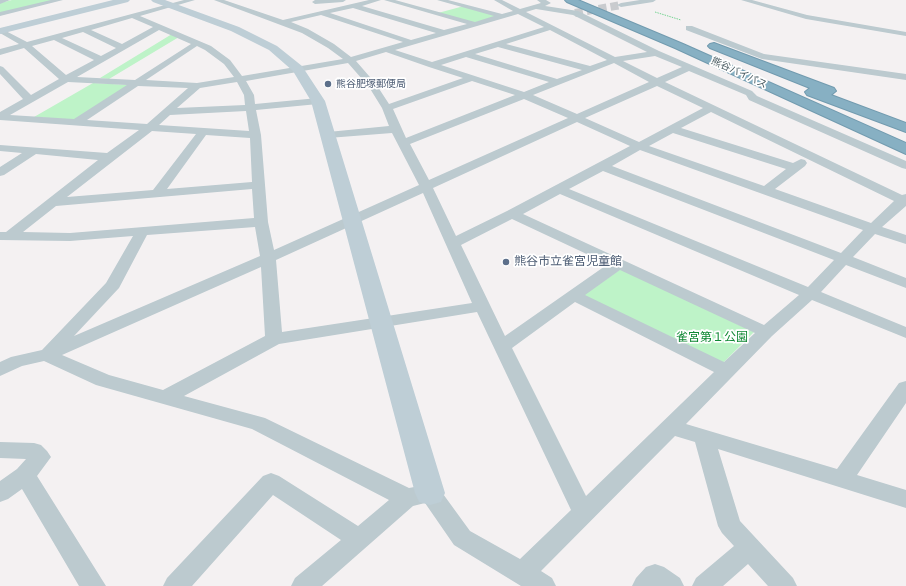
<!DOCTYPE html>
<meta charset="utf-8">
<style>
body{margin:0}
canvas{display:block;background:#f4f1f2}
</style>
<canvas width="906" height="586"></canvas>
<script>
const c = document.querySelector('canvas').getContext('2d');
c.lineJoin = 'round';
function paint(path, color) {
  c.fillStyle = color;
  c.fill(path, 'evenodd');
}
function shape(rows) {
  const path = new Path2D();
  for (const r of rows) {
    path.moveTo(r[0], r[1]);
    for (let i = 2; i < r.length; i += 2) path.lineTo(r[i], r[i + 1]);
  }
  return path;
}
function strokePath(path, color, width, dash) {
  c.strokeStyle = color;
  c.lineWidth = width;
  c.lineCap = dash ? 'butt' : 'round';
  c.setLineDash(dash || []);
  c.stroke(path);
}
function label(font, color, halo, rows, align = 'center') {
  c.font = font + ' "Open Sans","Noto Sans JP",sans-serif';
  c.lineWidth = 3.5;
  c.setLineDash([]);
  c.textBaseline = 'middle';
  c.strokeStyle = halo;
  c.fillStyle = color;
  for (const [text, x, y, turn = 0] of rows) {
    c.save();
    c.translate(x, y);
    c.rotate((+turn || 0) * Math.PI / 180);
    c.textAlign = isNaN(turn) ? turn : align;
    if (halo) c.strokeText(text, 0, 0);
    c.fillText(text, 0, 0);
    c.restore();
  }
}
const green = shape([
 [12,0,55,0,0,13,0,3],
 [464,6,502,16,476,23,438,13],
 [172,34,179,37,109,79,100,78],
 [93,83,130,85,76,120,34,117],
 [621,269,754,332,718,368,583,295]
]);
const streetTunnel = shape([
 [575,13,621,5]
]);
const path = shape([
 [655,12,681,20]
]);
const street = shape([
 [0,0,10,0,0,4,0,0],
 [51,0,63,0,0,16,0,12,51,0],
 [184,0,195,0,140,16,211,46,230,60,242,76,343,59,328,48,302,33,214,0,224,0,283,20,369,0,381,0,362,6,444,30,467,24,384,0,395,0,475,22,494,16,437,0,448,0,502,14,513,11,494,0,502,0,520,9,541,3,537,0,546,0,551,3,545,6,578,11,659,51,752,91,757,96,906,161,906,169,902,168,749,100,746,95,689,71,665,82,902,195,906,194,906,206,882,227,906,235,906,244,875,234,853,257,906,278,906,288,846,265,821,292,906,327,906,338,812,300,772,336,686,424,837,469,899,383,906,381,906,403,857,475,906,490,906,508,718,449,740,521,793,578,797,586,768,586,748,564,723,586,692,586,696,578,734,546,722,533,718,526,695,442,675,436,541,571,552,578,556,586,521,586,454,545,425,503,413,506,322,586,291,586,295,578,341,540,273,495,192,586,163,586,167,578,263,476,271,473,279,476,358,526,389,500,252,429,96,385,44,361,22,366,0,376,0,362,11,357,42,350,106,283,133,236,70,241,0,240,0,232,6,232,98,160,36,154,4,175,0,176,0,167,22,153,0,151,0,145,107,153,139,130,0,120,0,112,23,99,0,74,0,66,3,67,31,95,59,79,24,48,0,55,0,49,19,44,0,33,0,28,27,42,184,0],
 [353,8,436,33,411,40,330,13,353,8],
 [536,9,573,15,647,52,615,57,526,12,536,9],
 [518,14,544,27,432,62,395,50,518,14],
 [321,15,403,42,351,57,334,44,308,29,291,22,321,15],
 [132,18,153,27,122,44,91,30,132,18],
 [159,30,191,44,135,80,77,77,159,30],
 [550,30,607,60,590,66,506,44,550,30],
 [83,32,116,48,101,56,62,38,83,32],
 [54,40,94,60,66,75,32,46,54,40],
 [197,46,205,50,224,64,234,77,197,83,146,80,197,46],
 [498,47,582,70,557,79,475,54,498,47],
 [386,52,429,67,463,78,389,104,376,84,356,61,386,52],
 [655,56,682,67,657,78,623,61,655,56],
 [466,57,549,82,524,92,441,65,466,57],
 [348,63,369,87,382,108,389,126,328,132,322,135,328,138,392,133,419,185,274,250,268,222,261,135,256,110,318,104,323,101,318,98,255,104,254,95,246,81,348,63],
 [614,63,649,82,577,114,533,95,614,63],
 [472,81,515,95,406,138,393,109,472,81],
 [68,82,127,85,74,119,10,115,68,82],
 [237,82,244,95,245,105,177,108,200,88,237,82],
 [138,86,188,88,147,124,87,120,138,86],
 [657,86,703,108,639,142,585,118,657,86],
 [524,99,568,118,429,180,410,144,524,99],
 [246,111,249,131,159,125,170,115,246,111],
 [711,112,894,201,871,223,775,189,805,166,807,163,805,160,801,159,793,163,681,128,711,112],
 [577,122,630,146,507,211,456,236,433,188,577,122],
 [152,131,196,134,153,190,67,197,152,131],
 [673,133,786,169,764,186,649,146,673,133],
 [206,135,250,138,252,182,167,189,206,135],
 [640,150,863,230,841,253,612,166,640,150],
 [603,171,834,260,808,287,569,189,603,171],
 [252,189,254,218,70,233,23,232,56,206,252,189],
 [423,193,472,303,282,332,276,260,423,193],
 [560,194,799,295,764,325,523,214,560,194],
 [512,219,608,264,505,336,461,245,512,219],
 [255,227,260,256,74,336,119,288,147,235,255,227],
 [261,267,265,336,163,390,109,375,62,355,261,267],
 [620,270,755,333,724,362,585,295,620,270],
 [575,302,714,372,586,496,512,348,575,302],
 [477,312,571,510,520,559,470,531,438,487,430,484,409,488,265,418,184,396,279,344,477,312],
 [315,0,346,0,343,2,315,4,312,2,315,0],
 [640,0,656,0,653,2,621,7,617,5,621,3,640,0],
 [741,0,752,0,807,15,906,32,906,36,806,19,741,0],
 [686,26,692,26,764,54,906,74,906,80,762,59,686,30,686,26],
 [0,442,34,443,41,445,47,451,51,457,37,476,106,586,79,586,22,489,8,499,0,502,0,481,17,469,26,459,0,458,0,442],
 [655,564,664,567,680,578,684,586,632,586,636,578,646,567,655,564]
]);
const secondary = shape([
 [113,0,130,0,128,2,0,34,0,28,113,0],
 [151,0,165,0,239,27,277,46,302,66,325,101,445,493,441,502,430,505,419,502,415,493,311,101,293,71,269,50,231,31,153,2,151,0]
]);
const highway = shape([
 [565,0,578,0,683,44,906,143,906,154,675,48,567,2,565,0],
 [714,43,834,88,836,91,831,95,906,123,906,132,807,95,805,92,810,88,710,48,708,46,710,44,714,43]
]);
const markers = [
 [328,84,4,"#5c6f8a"],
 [506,262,4,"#5c6f8a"]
];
const farStreetnames = [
 ["熊谷バイパス",739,73,25]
];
const farServicenames = [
 ["熊谷肥塚郵便局",336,84]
];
const serviceNames = [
 ["熊谷市立雀宮児童館",514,262]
];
const parkNames = [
 ["雀宮第１公園",712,338]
];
paint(green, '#bef3c8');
strokePath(streetTunnel, '#c9cbce', 8, [8, 4]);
strokePath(highway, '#729baf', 2);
strokePath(path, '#74d391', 1, [1.5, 1]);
paint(street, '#bccacf');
paint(secondary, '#beced6');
paint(highway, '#87b0c3');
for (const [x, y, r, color] of markers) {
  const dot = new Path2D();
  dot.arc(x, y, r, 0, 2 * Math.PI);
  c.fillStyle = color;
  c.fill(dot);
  strokePath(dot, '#fff', 1.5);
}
label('10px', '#485a60', '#fff', farStreetnames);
label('10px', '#4e5e75', '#fff', farServicenames, 'left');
label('12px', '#4e5e75', '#fff', serviceNames, 'left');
label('12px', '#118935', '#fff', parkNames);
</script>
